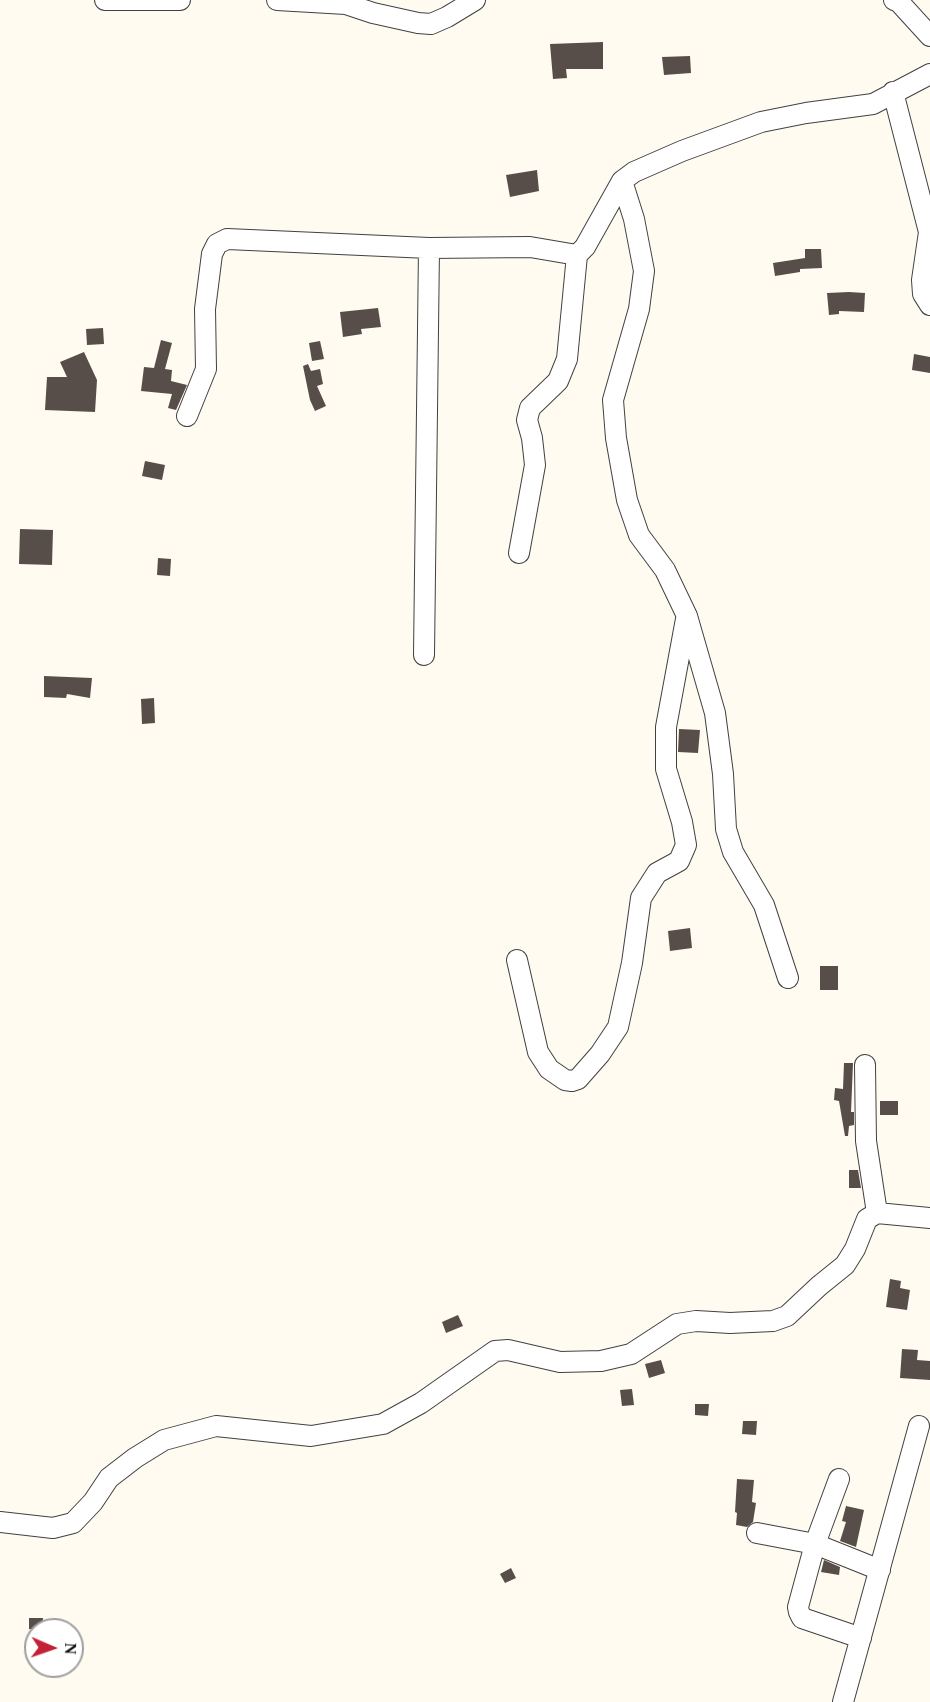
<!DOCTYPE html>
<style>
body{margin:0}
#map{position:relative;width:930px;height:1702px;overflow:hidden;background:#fffbf0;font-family:Georgia,serif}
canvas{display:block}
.north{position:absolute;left:24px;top:1618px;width:60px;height:60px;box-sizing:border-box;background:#fff;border:2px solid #9f9f9f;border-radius:50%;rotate:92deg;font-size:16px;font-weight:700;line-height:24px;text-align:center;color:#0e0e0e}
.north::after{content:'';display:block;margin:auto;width:21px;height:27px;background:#c32235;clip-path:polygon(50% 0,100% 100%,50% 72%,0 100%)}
</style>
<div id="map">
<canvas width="930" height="1702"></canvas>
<div class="north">N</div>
</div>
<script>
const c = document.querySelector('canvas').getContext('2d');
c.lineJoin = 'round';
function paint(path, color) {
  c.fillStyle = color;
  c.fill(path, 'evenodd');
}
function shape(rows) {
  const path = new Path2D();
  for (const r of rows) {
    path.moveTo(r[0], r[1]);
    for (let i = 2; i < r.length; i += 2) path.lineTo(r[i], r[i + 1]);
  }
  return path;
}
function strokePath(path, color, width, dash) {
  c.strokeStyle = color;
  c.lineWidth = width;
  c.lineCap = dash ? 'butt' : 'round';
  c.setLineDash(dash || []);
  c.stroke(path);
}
const building = shape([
 [603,42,603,69,566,69,567,78,553,79,550,44],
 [690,56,691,73,664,75,662,57],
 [537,170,539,191,510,197,506,175],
 [805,249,821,249,822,268,800,269,800,272,775,276,773,263,805,258],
 [849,292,865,293,864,312,839,311,839,314,829,315,827,293],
 [378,308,381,327,361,329,362,334,343,337,340,312],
 [103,328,104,344,87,345,86,329],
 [161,340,172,343,165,369,172,370,171,381,187,385,176,410,168,408,172,394,141,391,144,367,154,368],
 [320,341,324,359,312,361,309,343],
 [84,352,97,380,95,412,45,410,47,377,67,377,60,362],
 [914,354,930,357,930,373,912,370],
 [308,364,311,371,320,369,323,384,317,386,326,406,315,411,310,400,303,366],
 [145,461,165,465,162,480,142,476],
 [20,529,53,530,52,565,19,564],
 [158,558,171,559,170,576,157,575],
 [44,676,92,678,90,698,67,694,66,698,44,697],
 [154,698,155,723,142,724,141,699],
 [679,729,700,730,698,753,678,752],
 [690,928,692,948,670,951,668,931],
 [820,966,838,966,838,990,820,990],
 [844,1063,853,1063,851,1112,854,1112,854,1125,849,1126,848,1136,845,1136,839,1101,834,1100,835,1088,843,1089],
 [880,1101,898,1101,898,1115,880,1115],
 [849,1170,858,1170,861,1188,849,1188],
 [890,1279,901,1281,900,1288,910,1290,907,1310,886,1307],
 [458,1315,463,1326,446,1333,442,1322],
 [902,1349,918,1350,917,1360,930,1361,930,1380,900,1378],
 [661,1360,665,1373,649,1378,645,1364],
 [632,1389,634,1405,622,1406,620,1390],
 [695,1404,709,1404,708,1416,695,1415],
 [743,1421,757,1421,756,1435,742,1434],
 [737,1479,754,1480,752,1502,756,1503,753,1522,747,1527,736,1525,737,1513,735,1512],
 [846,1506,864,1510,856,1547,840,1541,846,1522,842,1521],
 [824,1560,840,1567,839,1575,821,1572],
 [511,1568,516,1578,505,1583,500,1574],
 [29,1618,43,1618,42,1630,29,1629]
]);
const minor = shape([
 [105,0,180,0],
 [277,0,346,4,373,13,418,23,431,24,447,17,475,0],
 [894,0,899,2,930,36],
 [893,92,929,232,922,280,923,294,930,305],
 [622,181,634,219,644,271,639,309,613,400,616,438,627,500,639,535,665,570,687,616,715,713,723,774,726,829,733,852,764,905,788,978],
 [187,416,206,369,205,309,212,254,217,244,227,239,429,248,530,247,577,255,585,247,622,181,634,172,682,151,761,122,806,113,873,104,930,74],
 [519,553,535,465,532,438,527,420,530,408,558,381,567,359,577,255],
 [424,655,429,248],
 [517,960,538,1052,549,1069,565,1080,572,1081,578,1079,600,1054,618,1027,632,963,641,898,657,873,679,861,686,845,682,822,666,769,666,727,686,619],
 [865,1065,866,1141,877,1213],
 [839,1479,815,1544,798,1607,799,1612,802,1618,861,1638],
 [0,1522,53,1528,73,1523,93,1502,109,1478,135,1458,164,1440,216,1426,311,1436,383,1424,421,1403,495,1351,508,1350,560,1362,601,1361,631,1354,677,1324,696,1321,730,1323,773,1321,787,1316,819,1286,845,1265,855,1249,867,1219,877,1213,930,1218],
 [757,1533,815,1544,880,1570],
 [843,1702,919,1426]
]);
paint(building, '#574e4a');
strokePath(minor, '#414141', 22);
strokePath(minor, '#fff', 20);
</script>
